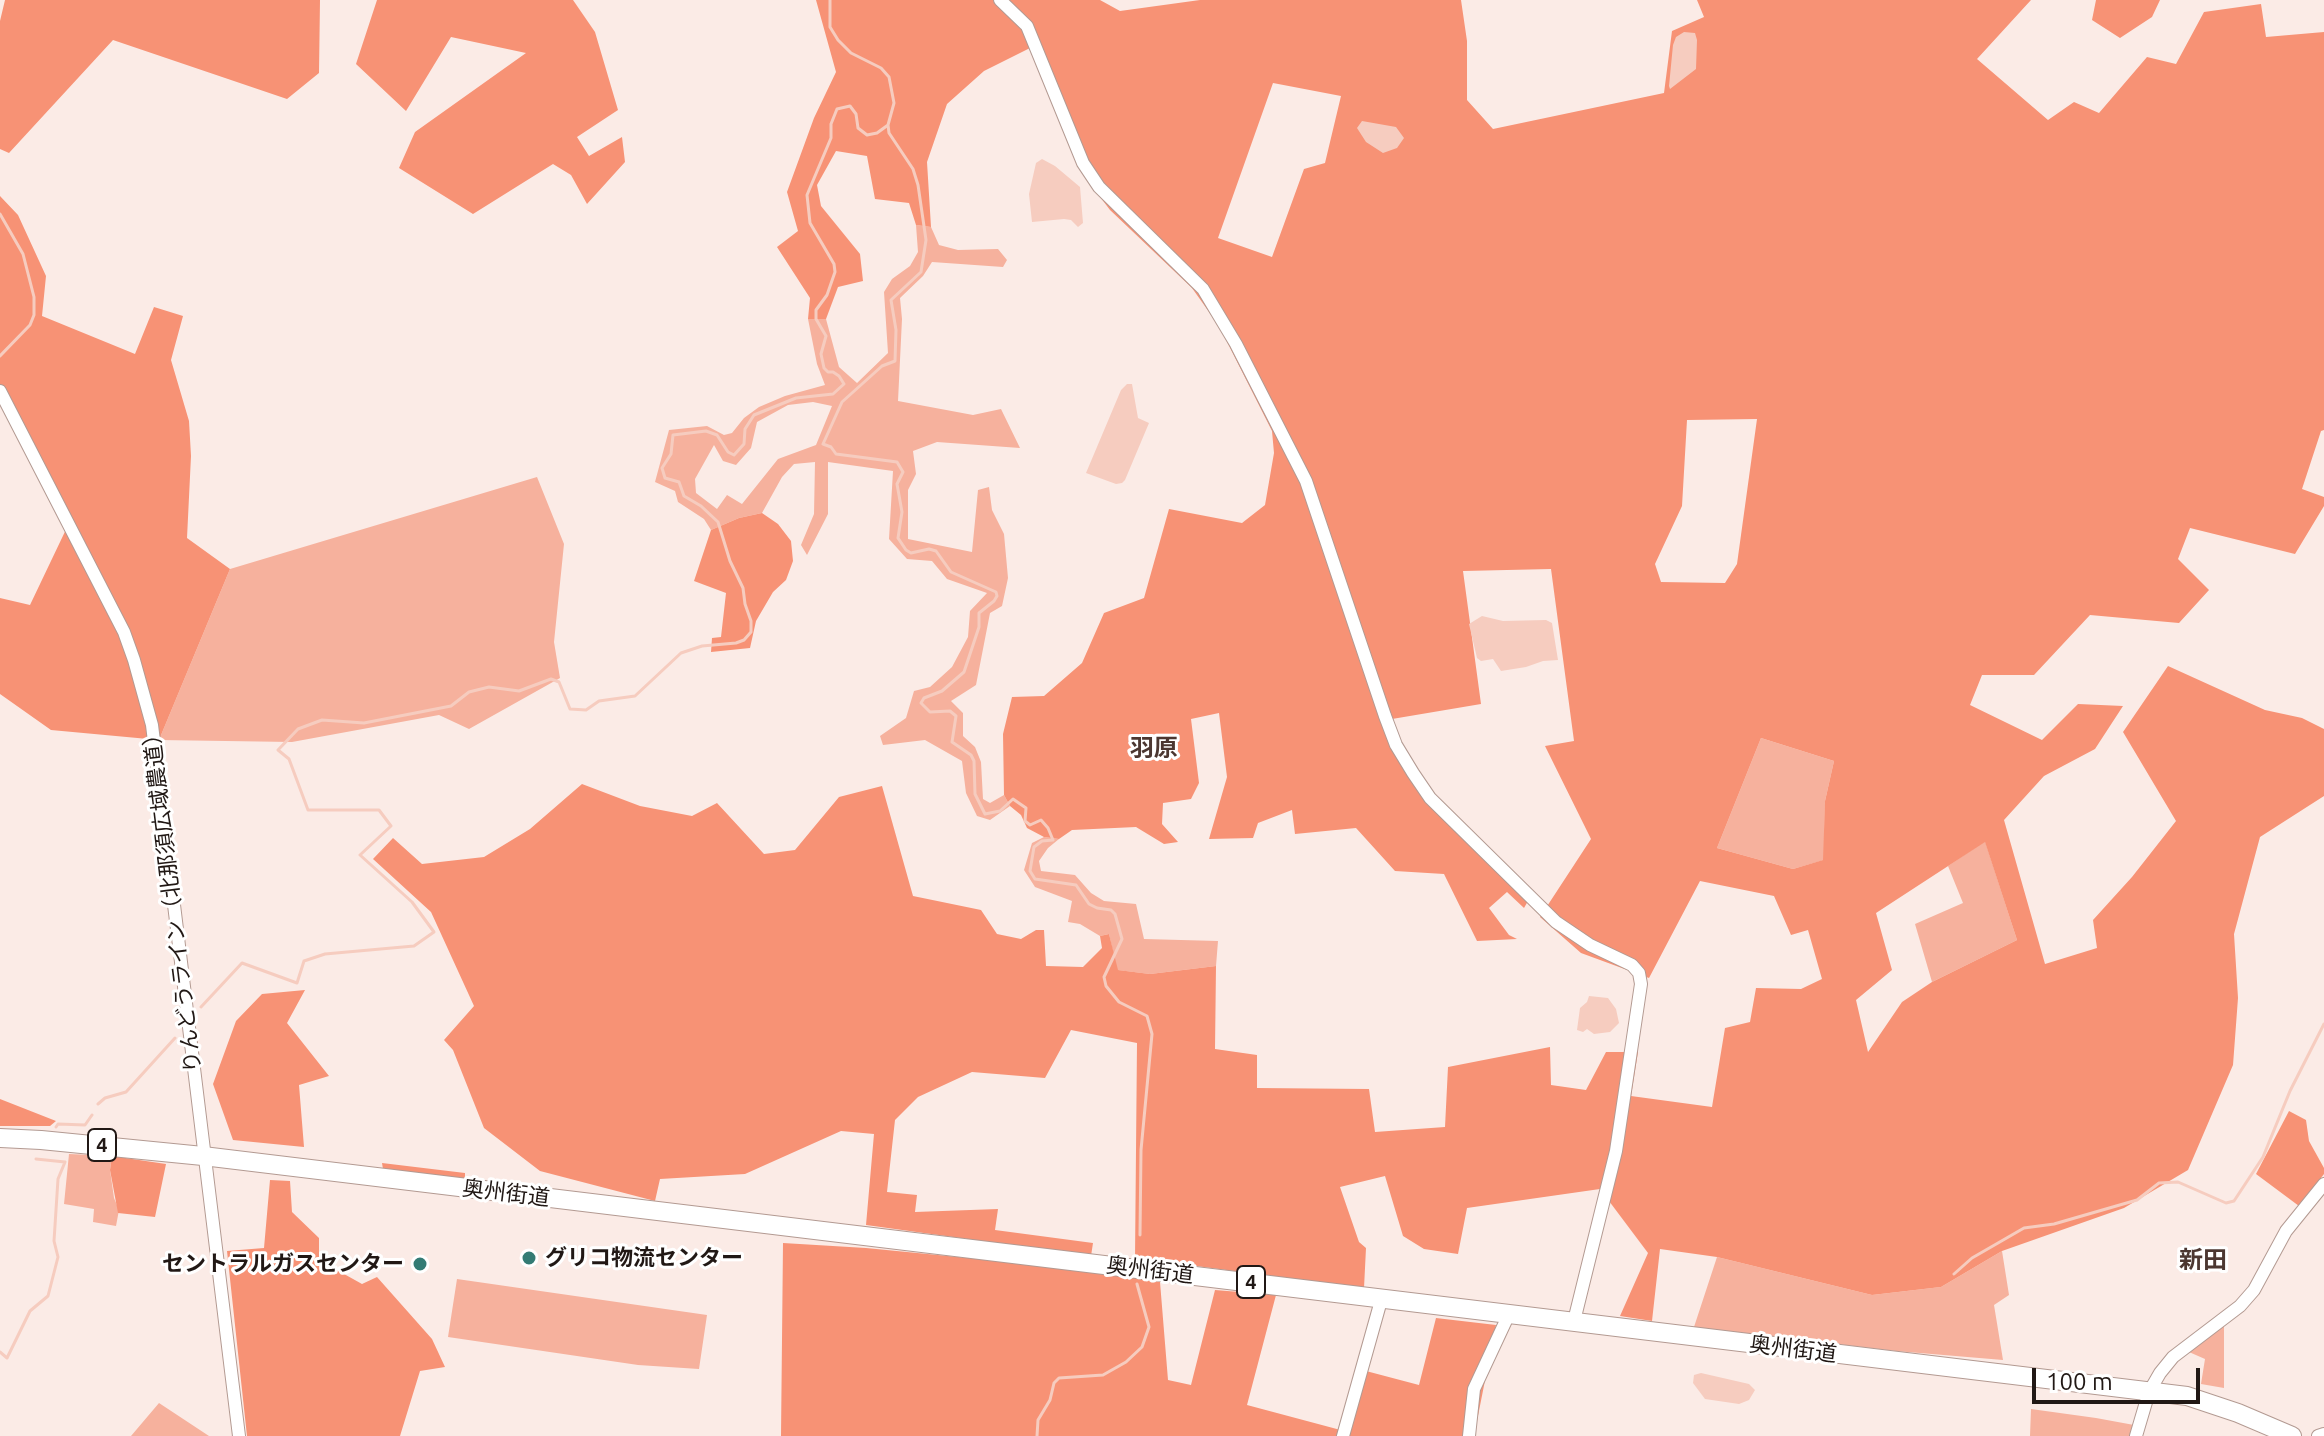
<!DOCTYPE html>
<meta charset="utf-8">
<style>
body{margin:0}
#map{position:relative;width:2324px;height:1436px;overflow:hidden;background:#fbebe6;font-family:Ubuntu,sans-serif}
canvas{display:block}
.scale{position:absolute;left:2032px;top:1368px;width:168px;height:36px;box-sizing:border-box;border:4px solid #211815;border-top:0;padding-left:10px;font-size:24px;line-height:28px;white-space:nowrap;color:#211815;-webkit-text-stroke:6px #fff;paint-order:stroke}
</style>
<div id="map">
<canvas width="2324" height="1436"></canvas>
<div class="scale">100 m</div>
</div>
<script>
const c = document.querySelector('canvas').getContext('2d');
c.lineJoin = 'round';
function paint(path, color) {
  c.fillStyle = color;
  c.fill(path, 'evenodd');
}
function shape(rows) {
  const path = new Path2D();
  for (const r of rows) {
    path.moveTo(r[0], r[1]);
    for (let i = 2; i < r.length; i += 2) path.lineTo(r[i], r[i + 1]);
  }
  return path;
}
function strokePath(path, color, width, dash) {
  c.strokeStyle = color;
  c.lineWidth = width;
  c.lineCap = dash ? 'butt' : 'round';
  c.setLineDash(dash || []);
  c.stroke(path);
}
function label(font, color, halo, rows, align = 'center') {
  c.font = font + ' Ubuntu,"Noto Sans JP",sans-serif';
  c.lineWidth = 6;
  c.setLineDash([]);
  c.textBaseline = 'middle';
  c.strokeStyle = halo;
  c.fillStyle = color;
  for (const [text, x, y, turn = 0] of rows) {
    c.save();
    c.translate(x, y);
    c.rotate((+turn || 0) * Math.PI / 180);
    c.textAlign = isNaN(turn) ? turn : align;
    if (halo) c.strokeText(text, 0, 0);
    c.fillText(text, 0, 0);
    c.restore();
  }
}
const green = shape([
 [916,225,931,227,939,245,958,250,998,249,1007,260,1003,267,932,262,923,276,900,298,902,319,898,401,973,415,1001,409,1020,448,937,442,913,451,916,474,908,490,908,539,972,552,978,490,989,487,992,510,1004,534,1008,578,1002,606,990,613,976,685,951,701,963,713,963,736,975,747,981,762,983,799,990,803,1004,795,1010,806,990,820,977,816,966,793,962,761,925,740,883,745,880,736,906,718,914,691,930,687,952,667,968,637,970,611,987,593,947,579,932,561,907,559,889,539,893,471,828,462,828,514,807,555,801,545,814,514,815,462,794,464,782,477,762,513,739,518,711,530,704,519,678,502,675,491,655,482,669,430,707,426,724,435,732,433,744,418,759,407,785,396,825,385,817,364,808,319,826,319,839,367,857,383,888,353,884,292,892,279,910,266,918,252],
 [813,402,832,406,816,445,778,459,742,504,727,495,717,509,696,493,695,479,714,445,723,461,736,465,751,448,757,422,788,405],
 [537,477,564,544,554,642,560,678,469,729,439,715,292,742,159,740,230,569],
 [1761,738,1834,761,1825,801,1824,860,1793,869,1717,848],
 [1044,837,1059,839,1048,848,1039,861,1041,871,1075,875,1091,893,1104,901,1136,904,1144,939,1218,941,1216,966,1150,974,1117,970,1109,934,1100,936,1080,924,1068,922,1072,901,1035,887,1024,870,1032,843],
 [1985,841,2017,940,1932,982,1915,924,1963,903,1948,866],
 [69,1154,112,1156,110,1170,114,1198,119,1210,116,1226,93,1222,94,1209,64,1204],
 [2002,1251,2009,1295,1994,1305,2003,1360,1896,1351,1694,1327,1717,1257,1872,1295,1941,1287],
 [457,1279,707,1315,699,1369,638,1365,448,1337],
 [2224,1324,2224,1388,2201,1384,2205,1359,2189,1352],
 [159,1403,209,1436,131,1436],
 [2031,1409,2096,1418,2134,1425,2129,1436,2030,1436]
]);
const forest = shape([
 [5,0,320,0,319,73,287,99,113,40,9,153,0,149,0,21],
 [377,0,573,0,595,32,618,110,577,137,589,156,622,137,625,162,587,204,571,175,553,164,473,214,399,168,415,132,526,53,451,37,406,111,356,64],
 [816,0,1100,0,1120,11,1200,0,1461,0,1467,41,1467,100,1493,129,1664,93,1672,31,1704,17,1697,0,2031,0,1977,59,2048,120,2074,102,2099,113,2147,57,2176,64,2204,12,2261,4,2266,37,2324,32,2324,430,2321,431,2302,489,2324,497,2324,506,2295,554,2190,528,2178,559,2209,590,2179,623,2090,615,2034,675,1982,675,1970,705,2042,740,2078,704,2123,706,2095,749,2044,776,2004,820,2045,964,2097,948,2093,920,2132,877,2176,821,2123,732,2168,666,2265,710,2302,718,2324,729,2324,796,2260,837,2234,934,2238,998,2233,1065,2188,1170,2124,1208,2002,1251,1941,1287,1872,1295,1717,1257,1660,1249,1652,1321,1620,1316,1648,1253,1600,1189,1467,1208,1458,1254,1424,1249,1403,1236,1385,1176,1340,1187,1359,1242,1366,1248,1364,1288,1135,1258,1137,1043,1071,1030,1045,1078,972,1072,918,1097,895,1120,887,1192,917,1195,915,1212,998,1209,995,1230,1093,1243,1091,1256,866,1225,874,1134,841,1131,745,1174,660,1179,655,1201,540,1171,484,1128,453,1050,444,1040,474,1006,431,912,373,859,393,838,422,864,484,857,530,829,582,784,640,806,692,816,717,803,764,854,795,850,839,797,882,786,913,896,981,910,997,934,1021,939,1036,930,1044,930,1046,966,1083,967,1102,948,1100,936,1109,934,1118,970,1150,974,1216,966,1215,1049,1257,1055,1257,1088,1369,1089,1375,1132,1445,1127,1448,1067,1550,1047,1551,1085,1586,1090,1606,1052,1638,1052,1631,1096,1712,1107,1725,1028,1750,1022,1756,988,1801,989,1822,979,1808,930,1791,935,1774,896,1700,881,1649,978,1581,953,1540,917,1591,839,1545,746,1574,741,1551,569,1463,571,1481,704,1392,719,1394,746,1428,799,1528,901,1524,908,1507,892,1489,908,1509,935,1517,939,1477,941,1444,874,1395,871,1356,828,1295,834,1292,810,1258,823,1253,838,1209,839,1227,777,1219,713,1191,719,1199,783,1191,799,1163,803,1162,824,1178,842,1164,844,1136,827,1072,830,1059,839,1044,837,1027,828,1021,815,1010,806,1004,795,1003,734,1012,697,1044,696,1082,663,1104,613,1144,598,1169,509,1242,523,1265,505,1274,453,1272,431,1219,326,1192,288,1110,210,1082,173,1030,48,984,71,947,104,927,162,931,227,916,225,909,203,875,199,867,156,836,151,817,185,821,206,860,254,863,281,838,287,826,319,808,319,810,298,777,247,798,231,787,192,814,118,836,72],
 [1273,83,1341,96,1325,163,1304,169,1272,257,1218,238],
 [1757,419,1737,564,1725,583,1661,582,1655,564,1682,506,1687,420],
 [1761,738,1834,761,1825,801,1823,860,1793,869,1717,848],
 [1985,842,2017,940,1932,982,1902,1002,1868,1052,1856,1000,1892,970,1876,913],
 [2096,0,2160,0,2152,17,2120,38,2092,20],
 [0,196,18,215,46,276,42,316,135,354,154,307,183,316,171,360,189,421,191,456,187,538,230,569,159,740,51,730,0,694,0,598,30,605,71,519,0,395],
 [762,513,778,524,791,541,793,561,786,580,773,592,756,621,750,648,711,652,712,638,721,637,726,593,694,581,711,530,739,518],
 [305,990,287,1023,329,1076,299,1085,304,1147,233,1140,213,1084,236,1021,262,994],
 [0,1099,56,1121,50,1126,0,1126],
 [2289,1111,2306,1120,2309,1141,2324,1168,2324,1174,2299,1206,2256,1174],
 [112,1156,166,1164,155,1217,118,1213,110,1170],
 [382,1163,465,1173,465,1179,383,1169],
 [270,1180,290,1181,292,1212,319,1238,319,1260,362,1284,377,1277,432,1339,445,1367,420,1371,400,1436,247,1436,227,1251,264,1248],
 [783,1243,866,1248,1091,1270,1160,1282,1168,1380,1191,1385,1215,1290,1276,1295,1247,1405,1348,1432,1366,1371,1419,1385,1436,1318,1496,1325,1474,1436,781,1436]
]);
const water = shape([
 [1684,32,1695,33,1697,40,1696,69,1670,89,1669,86,1673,45,1676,37],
 [1362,121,1396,127,1404,138,1397,148,1383,153,1366,142,1357,128],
 [1042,159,1055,166,1080,187,1083,223,1078,227,1071,220,1064,219,1032,222,1029,194,1036,163],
 [1127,384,1132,384,1138,418,1149,423,1125,480,1122,483,1116,484,1086,473,1121,390],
 [1482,616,1503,621,1546,620,1552,623,1558,660,1543,661,1526,667,1501,671,1493,659,1481,661,1477,658,1469,624],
 [1589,996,1608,998,1616,1009,1619,1023,1610,1032,1594,1034,1587,1029,1583,1032,1577,1030,1580,1008,1587,1002],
 [1701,1373,1749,1384,1755,1390,1749,1400,1739,1404,1705,1399,1693,1383,1694,1375]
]);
const stream = shape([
 [830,0,830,27,838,40,851,53,881,68,889,77,894,103,888,125,889,133,913,169,918,185,926,240,921,272,891,300,896,330,895,361,882,366,842,402,823,444,831,447,836,454,897,462,903,472,897,484,902,512,898,538,906,550,911,553,929,549,936,551,951,572,996,592,997,596,994,601,979,613,979,627,964,672,942,691,924,698,921,703,930,712,950,711,956,716,952,742,971,755,974,761,975,794,985,814,1000,811,1013,799,1026,808,1025,821,1030,825,1041,820,1048,828,1053,840,1042,841,1034,847,1030,871,1035,879,1076,885,1089,904,1097,908,1111,910,1115,914,1122,939,1104,977,1106,986,1119,1002,1147,1016,1152,1034,1141,1150,1140,1235],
 [0,214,23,254,34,297,34,315,30,325,0,356],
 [201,1007,242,963,297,983,304,961,325,954,414,946,434,932,412,902,360,855,391,826,379,810,308,810,289,759,278,750,298,729,322,720,364,723,451,706,469,692,489,687,519,691,551,679,559,682,570,709,586,710,599,701,635,696,681,653,702,646,736,643,744,640,751,632,751,621,745,604,743,588,730,561,718,522,701,506,684,496,679,482,665,478,662,468,671,454,673,435,706,431,717,435,728,452,734,455,744,444,745,429,754,415,796,398,833,394,844,384,839,376,833,372,828,372,824,368,821,354,826,336,816,319,816,310,827,295,835,272,834,264,810,223,807,195,831,138,831,124,837,109,850,106,856,114,858,128,867,135,877,133,888,125],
 [98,1104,105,1098,126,1092,175,1038],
 [56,1127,58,1124,85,1125,92,1115],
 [1954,1274,1972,1258,2024,1228,2054,1224,2137,1200,2159,1183,2178,1182,2226,1203,2234,1201,2263,1157,2290,1091,2324,1024],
 [0,1352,7,1358,30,1311,48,1296,58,1257,54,1241,58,1179,65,1162,36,1159],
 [1037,1436,1038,1420,1050,1400,1054,1383,1059,1378,1103,1375,1126,1362,1142,1347,1149,1327,1137,1284]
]);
const minor = shape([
 [1000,0,1027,26,1083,163,1099,187,1203,289,1236,344,1306,481,1385,716,1396,745,1413,773,1430,798,1556,922,1590,945,1632,965,1639,973,1641,984,1616,1151,1574,1321],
 [0,391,124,632,134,660,152,725,239,1436],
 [1343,1436,1382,1297],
 [1469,1436,1474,1389,1509,1314],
 [2136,1436,2149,1392,2160,1373,2173,1357,2240,1306,2254,1290,2286,1231,2324,1184],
 [2318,1436,2324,1434]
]);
const highway = shape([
 [0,1138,41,1140,203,1156,2187,1396,2238,1413,2292,1436]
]);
const markers = [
 [529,1258,8,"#337b74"],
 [420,1264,8,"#337b74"]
];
const shields = [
 [102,1145,28],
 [1251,1282,28]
];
const shieldNames = [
 ["4",102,1145],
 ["4",1251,1282]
];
const streetNames = [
 ["りんどうライン（北那須広域農道）",172,898,-97],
 ["奥州街道",506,1193,7],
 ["奥州街道",1150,1270,7],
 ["奥州街道",1793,1349,7]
];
const poiNames = [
 ["グリコ物流センター",545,1258],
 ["セントラルガスセンター",404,1264,"right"]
];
const neighbourhoodNames = [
 ["羽原",1154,748],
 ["新田",2203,1260]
];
paint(green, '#f6b19d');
paint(forest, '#f79275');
paint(water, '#f6ccbf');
strokePath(stream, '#f6ccbf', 3);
strokePath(minor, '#b39a92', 14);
strokePath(highway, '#b39a92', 20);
strokePath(minor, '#fff', 12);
strokePath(highway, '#fff', 18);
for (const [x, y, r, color] of markers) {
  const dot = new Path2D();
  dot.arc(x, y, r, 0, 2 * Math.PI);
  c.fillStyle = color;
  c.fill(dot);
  strokePath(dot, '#fff', 3);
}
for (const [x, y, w] of shields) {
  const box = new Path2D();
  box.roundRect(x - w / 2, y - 16, w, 32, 6);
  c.fillStyle = '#fff';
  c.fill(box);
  strokePath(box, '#211815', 2);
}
label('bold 20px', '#211815', null, shieldNames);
label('22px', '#211815', '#fff', streetNames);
label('bold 22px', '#211815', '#fff', poiNames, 'left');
label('bold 24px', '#4c3731', '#fff', neighbourhoodNames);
</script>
